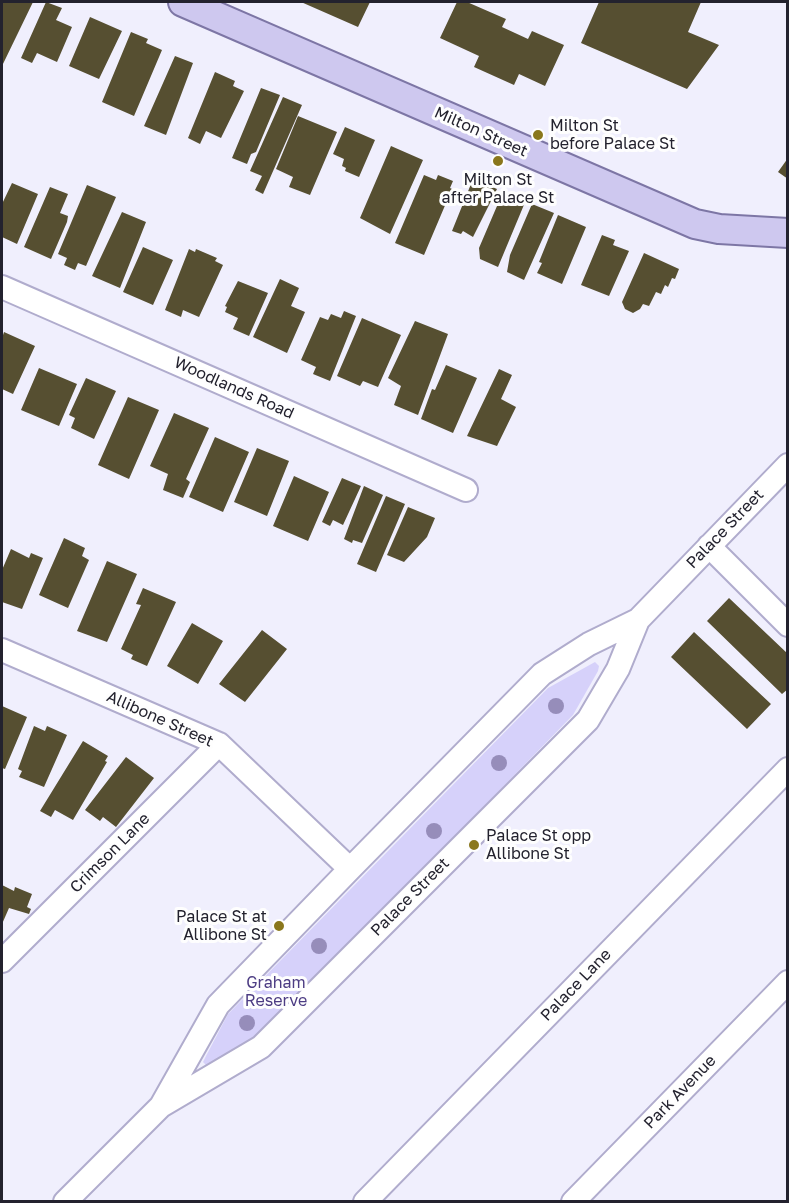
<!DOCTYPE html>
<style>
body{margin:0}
#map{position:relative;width:789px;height:1203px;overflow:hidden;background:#f0effd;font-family:"Golos Text",sans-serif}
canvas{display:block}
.frame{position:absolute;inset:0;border:3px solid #23222e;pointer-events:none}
</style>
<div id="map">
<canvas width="789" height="1203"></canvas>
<div class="frame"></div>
</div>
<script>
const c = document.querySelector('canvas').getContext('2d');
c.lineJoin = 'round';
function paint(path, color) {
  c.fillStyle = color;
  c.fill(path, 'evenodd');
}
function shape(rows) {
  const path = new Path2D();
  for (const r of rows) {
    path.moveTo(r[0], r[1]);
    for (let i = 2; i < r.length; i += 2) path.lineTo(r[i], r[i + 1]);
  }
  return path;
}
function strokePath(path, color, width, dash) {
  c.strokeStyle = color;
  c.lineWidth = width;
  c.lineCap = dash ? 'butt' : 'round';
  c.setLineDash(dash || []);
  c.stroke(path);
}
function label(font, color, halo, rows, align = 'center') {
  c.font = font + ' "Golos Text",sans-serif';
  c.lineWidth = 6;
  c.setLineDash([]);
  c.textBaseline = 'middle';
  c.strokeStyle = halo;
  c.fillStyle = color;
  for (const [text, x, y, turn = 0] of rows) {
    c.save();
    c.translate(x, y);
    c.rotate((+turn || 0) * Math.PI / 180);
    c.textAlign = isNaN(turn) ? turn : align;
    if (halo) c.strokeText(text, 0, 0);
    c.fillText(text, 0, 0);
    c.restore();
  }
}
const green = shape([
 [595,662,599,666,598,671,573,715,259,1037,208,1067,203,1062,206,1056,228,1014,548,688]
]);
const building = shape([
 [2,2,33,2,2,66],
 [46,2,62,8,56,20,72,27,57,62,37,53,32,63,21,58],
 [301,2,370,2,358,27],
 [457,2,467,2,506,19,502,27,528,39,532,31,564,45,545,86,519,74,514,85,474,67,479,56,440,38],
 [599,2,701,2,688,32,719,45,687,89,581,43],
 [90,17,122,31,99,79,69,66],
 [131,32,148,39,146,43,162,50,134,116,102,102],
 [175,56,193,63,166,135,144,126],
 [215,72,235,81,233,86,244,91,221,138,206,131,200,144,188,138],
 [261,88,280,95,256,152,251,154,247,164,232,158],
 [283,97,302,105,263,194,255,190,262,176,250,171],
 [298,116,337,132,310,195,289,187,293,177,276,169],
 [345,127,375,140,359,177,345,171,346,168,342,166,344,159,333,154],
 [391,146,423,160,390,234,360,218],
 [788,158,788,179,778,172],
 [424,175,436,180,438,175,453,181,450,188,452,189,424,255,395,243],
 [473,179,497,189,473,237,463,231,461,234,452,231],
 [12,183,38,194,17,244,2,237,2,204],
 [87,185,116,197,86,266,78,263,75,270,64,265,67,258,58,254],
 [50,187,68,194,60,213,68,216,67,222,51,259,24,247],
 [503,192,526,200,498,267,480,259,479,248],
 [532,204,554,213,524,280,507,272,510,255],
 [122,212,146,222,120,288,92,276],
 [558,215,586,227,562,284,537,273,542,263,539,262],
 [602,235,615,240,613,245,629,251,609,296,581,285],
 [143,247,173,260,153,305,123,292],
 [189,249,195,252,196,249,217,258,215,261,223,265,199,317,183,310,181,317,165,310],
 [644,253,679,269,675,279,672,278,668,287,665,285,661,294,656,292,649,306,643,304,640,309,633,313,625,309,622,302],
 [280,279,299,288,291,306,305,312,287,353,253,337],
 [238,281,268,293,249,336,233,329,238,318,225,312,227,307,225,306],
 [344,311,356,316,330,381,313,374,316,367,301,360,320,317,328,320,331,314,341,318],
 [362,318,401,335,378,387,363,381,360,386,337,376],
 [415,321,448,334,418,415,394,405,401,386,388,378],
 [4,332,35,346,13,394,2,389,2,338],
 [446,365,477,378,453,433,421,419,432,389,435,390],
 [39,368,77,384,59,426,21,410],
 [499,369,512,375,501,399,516,407,497,446,467,436],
 [86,378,116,391,94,439,71,428,75,418,69,415],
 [128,397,159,410,129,479,98,465],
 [174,413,209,428,186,479,190,482,183,498,163,490,168,474,150,466],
 [215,437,249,452,223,512,189,497],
 [257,448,289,461,267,516,234,502],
 [294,476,329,492,308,541,273,526],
 [342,478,361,486,343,525,333,520,330,526,322,522],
 [364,486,383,495,362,543,353,540,352,543,344,539],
 [386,496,405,504,376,572,357,564],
 [408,507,435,518,427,537,404,562,387,555],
 [64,538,85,548,82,556,89,560,68,608,39,595],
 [11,549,29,558,31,553,43,558,22,609,2,602,2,570],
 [107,561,137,574,107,642,77,631],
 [143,588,176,602,147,666,131,659,133,655,121,649,141,605,136,604],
 [729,598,788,654,788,689,782,694,707,621],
 [192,623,223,641,198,684,167,666],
 [262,630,287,649,245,702,219,684],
 [694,632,771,704,747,729,671,657],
 [2,706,27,717,5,769,2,768],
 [34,726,45,731,47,726,67,735,44,787,19,777,22,771,18,769],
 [83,741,108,756,105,761,107,762,73,820,55,810,51,817,40,811],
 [126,757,154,778,116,827,103,817,100,821,85,810],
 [2,885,14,891,15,887,32,894,27,907,31,909,29,914,9,908,2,924]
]);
const minor = shape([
 [2,287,466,490],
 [709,546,788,625],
 [2,650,219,744,350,869],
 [2,961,219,744],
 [161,1106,218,1005,350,869,542,674,589,644,638,620,788,465],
 [65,1202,161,1106,261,1047,588,720,618,669,638,620],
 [365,1202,788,769],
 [573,1202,788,982]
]);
const major = shape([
 [183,2,695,224,719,229,788,233]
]);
const trees = [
 [556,706],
 [499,763],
 [434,831],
 [319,946],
 [247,1023]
];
const markers = [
 [538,135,6,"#8a771c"],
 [498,161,6,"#8a771c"],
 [474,845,6,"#8a771c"],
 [279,926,6,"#8a771c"]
];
const poiNames = [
 ["Milton St",550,126],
 ["before Palace St",550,144],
 ["Milton St",498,180,"center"],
 ["after Palace St",498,198,"center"],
 ["Palace St opp",486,836],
 ["Allibone St",486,854],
 ["Palace St at",267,917,"right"],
 ["Allibone St",267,935,"right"]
];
const streetNames = [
 ["Milton Street",481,132,24],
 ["Woodlands Road",234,388,24],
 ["Palace Street",725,529,-46],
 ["Allibone Street",160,719,24],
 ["Crimson Lane",110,853,-45],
 ["Palace Street",410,897,-45],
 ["Palace Lane",576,985,-46],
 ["Park Avenue",680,1092,-46]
];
const parkNames = [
 ["Graham",276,983],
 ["Reserve",276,1001]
];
paint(green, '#d6d1fa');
paint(building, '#564f31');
strokePath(minor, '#b0accd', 26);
strokePath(major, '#7d76a5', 32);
strokePath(minor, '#fff', 22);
strokePath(major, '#cec8ef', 28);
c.fillStyle = '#968dba';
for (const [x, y] of trees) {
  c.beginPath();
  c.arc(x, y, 8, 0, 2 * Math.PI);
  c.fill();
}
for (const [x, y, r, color] of markers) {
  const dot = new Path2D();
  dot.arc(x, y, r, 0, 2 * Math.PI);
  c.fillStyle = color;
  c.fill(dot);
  strokePath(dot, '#fefefe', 2);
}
label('16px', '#23222e', '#fefefe', poiNames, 'left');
label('16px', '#23222e', '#fefefe', streetNames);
label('16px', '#4c3c83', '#fefefe', parkNames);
</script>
